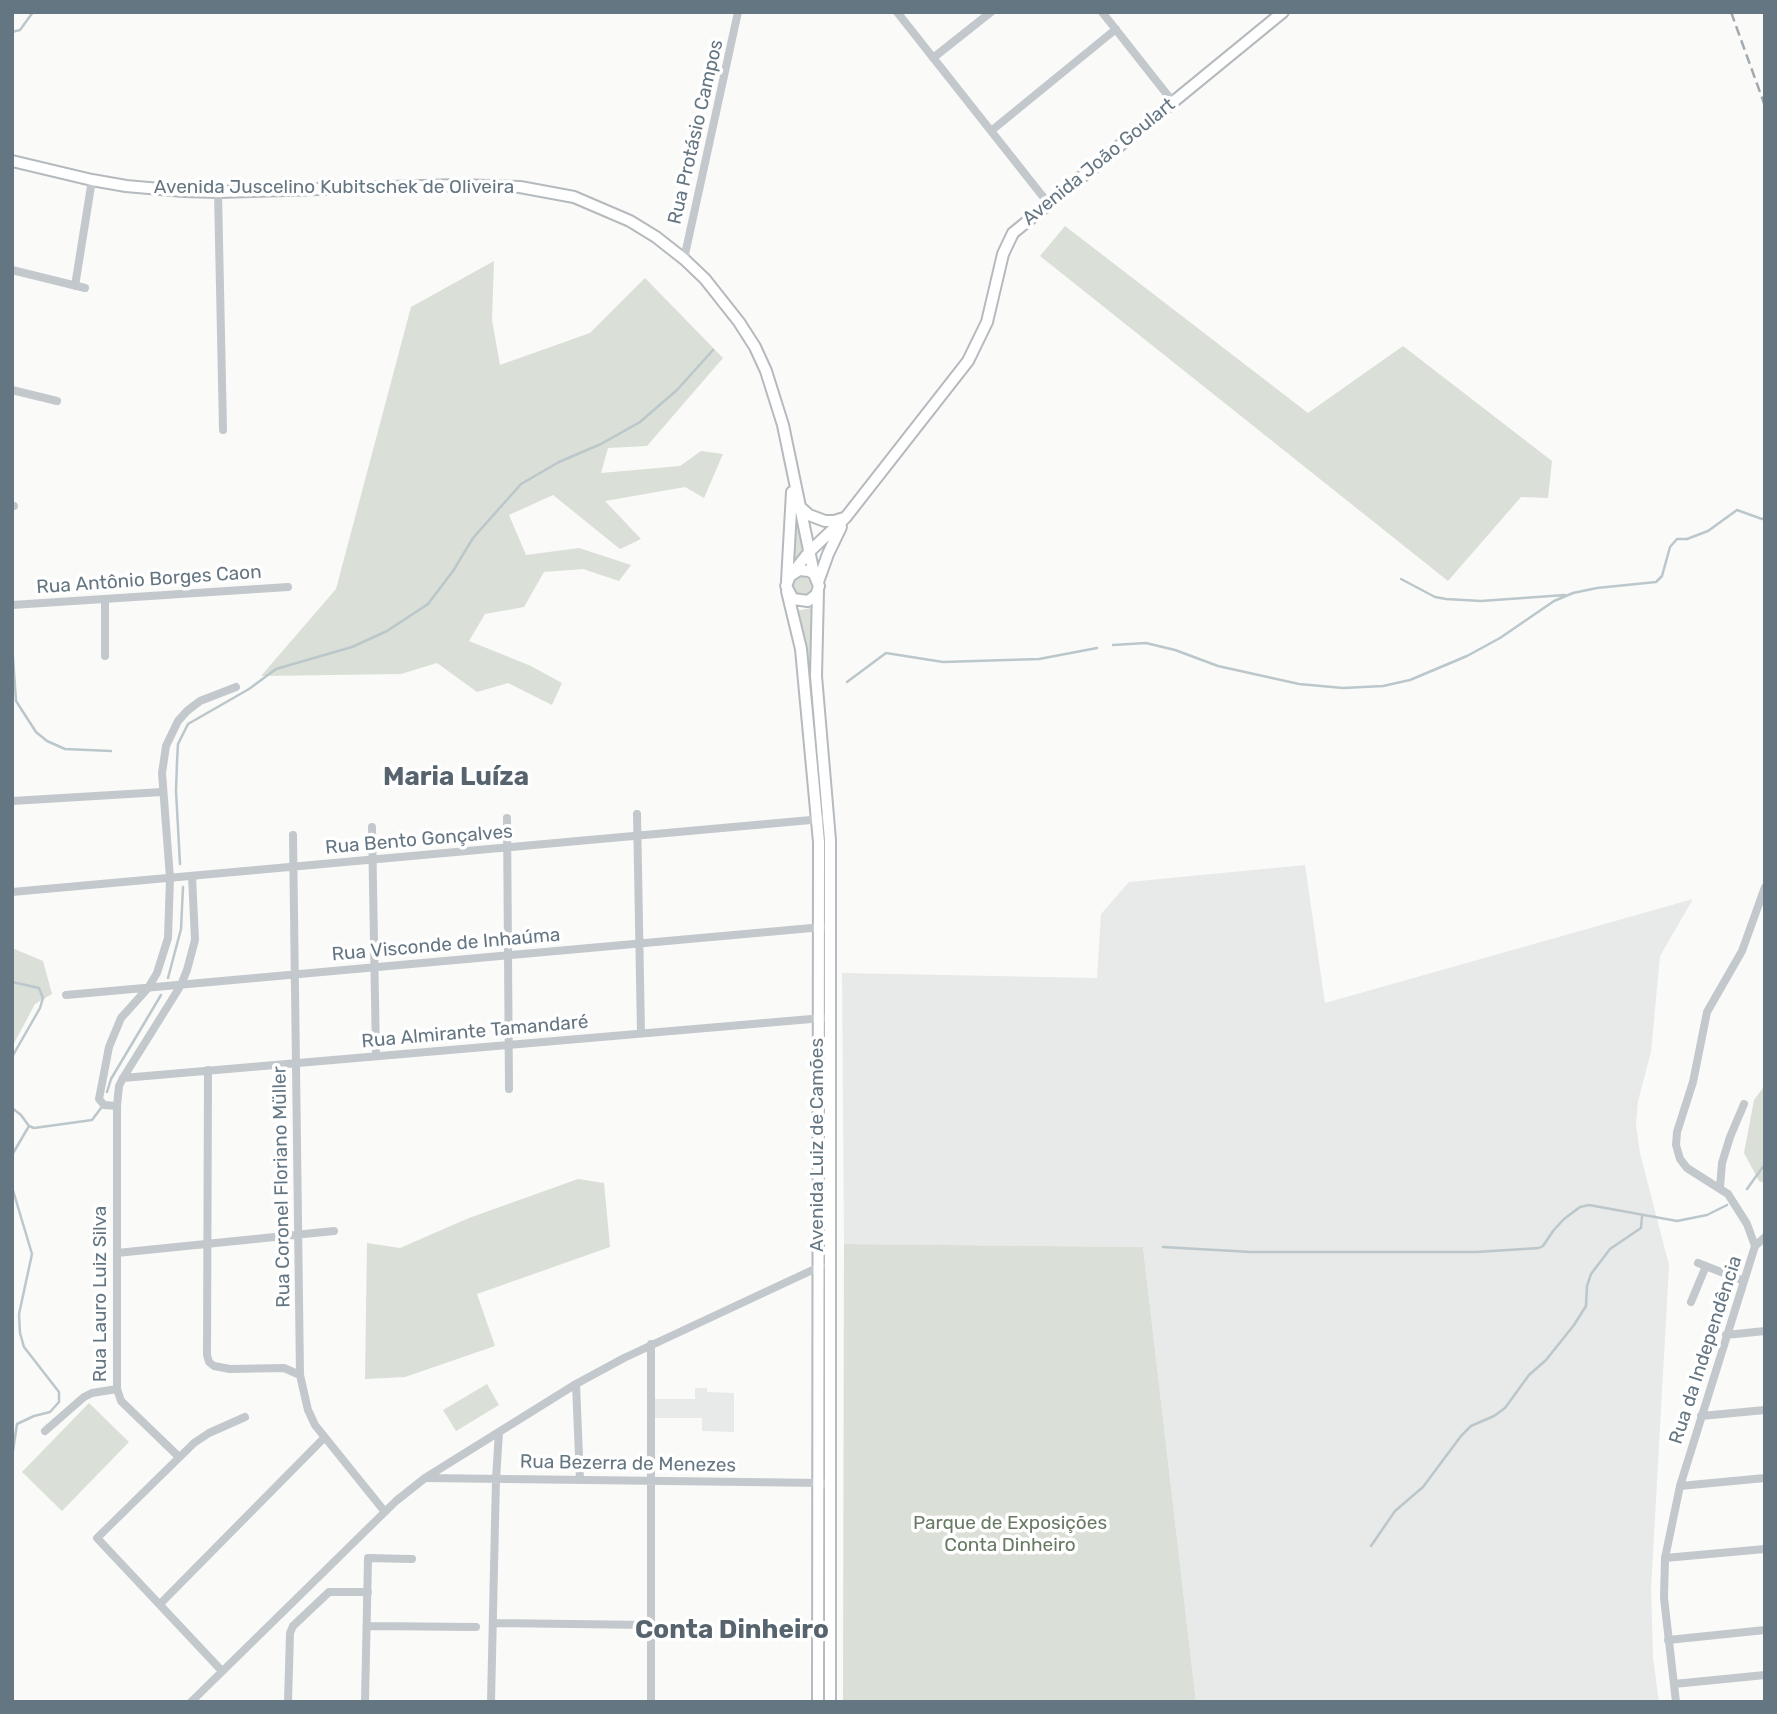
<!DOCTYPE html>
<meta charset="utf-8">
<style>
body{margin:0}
#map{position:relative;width:1777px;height:1714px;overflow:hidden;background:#fafaf8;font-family:Rubik,sans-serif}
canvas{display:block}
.frame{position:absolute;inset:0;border:14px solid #657683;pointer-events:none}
</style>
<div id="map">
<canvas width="1777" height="1714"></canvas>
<div class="frame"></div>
</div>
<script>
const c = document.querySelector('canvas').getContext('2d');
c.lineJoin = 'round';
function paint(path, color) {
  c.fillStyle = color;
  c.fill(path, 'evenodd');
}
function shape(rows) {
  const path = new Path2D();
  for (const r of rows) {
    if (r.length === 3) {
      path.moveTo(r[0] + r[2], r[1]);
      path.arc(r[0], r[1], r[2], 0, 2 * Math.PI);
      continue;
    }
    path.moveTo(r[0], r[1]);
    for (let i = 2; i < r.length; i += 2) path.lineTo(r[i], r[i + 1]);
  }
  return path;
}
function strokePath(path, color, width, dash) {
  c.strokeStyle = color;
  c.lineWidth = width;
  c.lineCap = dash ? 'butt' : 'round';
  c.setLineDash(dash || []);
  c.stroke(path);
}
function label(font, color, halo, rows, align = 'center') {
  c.font = font + ' Rubik,sans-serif';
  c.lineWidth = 7;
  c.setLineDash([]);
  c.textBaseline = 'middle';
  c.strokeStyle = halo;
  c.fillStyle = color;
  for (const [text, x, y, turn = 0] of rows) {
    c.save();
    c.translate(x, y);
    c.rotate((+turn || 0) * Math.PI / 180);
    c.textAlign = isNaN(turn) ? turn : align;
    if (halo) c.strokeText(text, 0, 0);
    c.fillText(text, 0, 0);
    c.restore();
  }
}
const built = shape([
 [1305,865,1325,1003,1693,899,1660,956,1651,1052,1638,1101,1636,1125,1640,1153,1669,1265,1651,1589,1653,1658,1659,1702,1196,1702,1143,1247,844,1244,842,973,1097,978,1101,914,1129,882],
 [695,1388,707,1388,707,1392,734,1393,734,1432,702,1431,702,1418,653,1418,653,1399,695,1399]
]);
const green = shape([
 [1065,226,1308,413,1403,346,1552,461,1548,498,1521,497,1448,581,1040,256],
 [494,261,492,320,500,365,590,333,645,278,723,358,647,446,608,448,601,473,680,466,701,451,723,454,704,498,685,487,605,501,641,539,620,549,553,495,509,515,526,555,579,548,631,565,619,581,583,569,544,572,524,607,485,614,469,641,531,666,562,683,552,705,508,683,477,692,437,663,401,674,261,676,336,589,411,307],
 [795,501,806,549,792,567],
 [801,586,10],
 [811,608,811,674,823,811,820,811,809,669,803,631,796,611],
 [12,948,43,961,52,994,35,1004,12,1047],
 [1765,1085,1765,1183,1759,1181,1744,1153,1754,1100],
 [578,1179,604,1183,610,1247,477,1294,495,1346,405,1377,365,1379,367,1243,400,1248,469,1218],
 [844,1244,1143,1247,1196,1702,843,1702],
 [487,1384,499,1405,456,1431,443,1410],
 [89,1403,129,1442,62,1511,22,1472]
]);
const stream = shape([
 [12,32,20,30,33,12],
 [1401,579,1435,597,1446,599,1481,601,1565,595],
 [12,643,16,701,36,732,47,741,65,749,111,751],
 [1113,645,1146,643,1175,650,1218,666,1299,684,1343,688,1383,686,1410,680,1467,656,1500,638,1554,601,1573,593,1597,588,1656,582,1662,576,1670,547,1677,539,1687,539,1708,531,1737,510,1762,519,1765,518],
 [847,682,886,653,943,662,1039,659,1097,648],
 [180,864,176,791,177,762,178,744,188,724,249,689,276,669,352,647,387,631,428,604,453,571,473,538,521,484,559,462,601,444,640,422,677,390,713,350],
 [168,978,181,929,183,887],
 [12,982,39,988,43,998,40,1008,12,1057],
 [107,1092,111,1079,161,995],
 [12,1108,21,1115,29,1126,12,1155],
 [29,1126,34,1128,92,1120,101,1108],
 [12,1187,32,1254,19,1314,20,1333,24,1347,59,1392,59,1402,50,1412,34,1416,17,1424,12,1457],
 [1747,1189,1765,1164],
 [1163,1247,1251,1252,1477,1252,1539,1248,1543,1246,1553,1231,1564,1219,1580,1207,1589,1205,1677,1221,1707,1215,1727,1205],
 [1371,1546,1395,1511,1423,1487,1461,1436,1471,1426,1494,1416,1505,1408,1529,1375,1546,1360,1574,1325,1586,1306,1587,1286,1591,1274,1610,1249,1641,1228,1642,1216]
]);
const minor = shape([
 [897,12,1048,203],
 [1102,12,1173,102],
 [933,58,991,12],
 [991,131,1116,29],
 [218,192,223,430],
 [684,259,738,12],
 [12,270,85,288],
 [75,286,92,180],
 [12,390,57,401],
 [12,506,14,506],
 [105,599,105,656],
 [12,605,288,587],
 [12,801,162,792],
 [637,814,641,1033],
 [507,818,509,1089],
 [372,827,376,1056],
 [293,835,300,1375,308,1410,315,1425,385,1512],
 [12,892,822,819],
 [66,995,823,927],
 [208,1070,207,1355,209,1362,214,1366,230,1369,284,1368,300,1375],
 [123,1078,823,1018],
 [117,1106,104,1105,99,1099,109,1047,121,1018,148,988,157,973,168,938,170,878,162,773,166,746,178,721,187,711,200,701,236,687],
 [1720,1187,1722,1163,1730,1137,1744,1104],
 [1755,1246,1765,1237],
 [117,1253,334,1231],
 [1698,1263,1744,1281],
 [1691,1302,1706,1266],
 [1726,1335,1765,1331],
 [651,1344,651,1702],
 [576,1384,580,1480],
 [1701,1416,1765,1410],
 [45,1431,84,1397,92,1393,117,1389],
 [178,1456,121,1401,117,1389,117,1106,119,1086,123,1078,181,985,187,970,195,940,192,876],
 [427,1478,824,1483],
 [1680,1486,1765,1478],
 [1665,1558,1765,1549],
 [160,1604,324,1438],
 [493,1623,651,1625],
 [367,1626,476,1627],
 [1668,1640,1765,1630],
 [222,1671,97,1538,194,1443,209,1433,245,1417],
 [1674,1684,1765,1675],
 [191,1702,396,1501,425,1478,576,1384,624,1358,821,1266],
 [288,1702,290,1633,293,1626,329,1592,368,1592],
 [365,1702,368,1558,412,1559],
 [491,1702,496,1479,499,1432],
 [1676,1702,1664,1598,1665,1558,1680,1486,1755,1246,1747,1224,1728,1194,1687,1168,1680,1159,1676,1145,1677,1132,1693,1082,1707,1012,1742,951,1765,887]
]);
const major = shape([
 [12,161,92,180,126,186,183,191,218,192,458,185,520,187,574,197,630,221,656,237,684,259,705,279,739,322,755,347,766,371,783,425,814,574],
 [799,506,809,515,825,521,834,521,844,518],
 [790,576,799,570,809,571,814,574,819,586,816,595,808,601,793,599,786,586,790,576,809,552,846,517,968,361,987,322,1003,254,1013,233,1283,12],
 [787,581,792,492],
 [818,582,828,554,841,527],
 [787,591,801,649,819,842,818,1702],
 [818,591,816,676,830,840,830,1702]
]);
const rail = shape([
 [1731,12,1765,106]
]);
const streetNames = [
 ["Rua Protásio Campos",696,132,-77],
 ["Avenida João Goulart",1099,162,-39],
 ["Avenida Juscelino Kubitschek de Oliveira",334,188],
 ["Rua Antônio Borges Caon",149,580,-4],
 ["Rua Bento Gonçalves",419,840,-5],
 ["Rua Visconde de Inhaúma",446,945,-5],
 ["Rua Almirante Tamandaré",475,1032,-5],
 ["Avenida Luiz de Camões",818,1145,-90],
 ["Rua Coronel Floriano Müller",282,1187,-91],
 ["Rua Lauro Luiz Silva",101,1294,-90],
 ["Rua da Independência",1706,1350,-72],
 ["Rua Bezerra de Menezes",628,1464,1]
];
const parkNames = [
 ["Parque de Exposições",1010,1524],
 ["Conta Dinheiro",1010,1546]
];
const districtNames = [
 ["Maria Luíza",456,777],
 ["Conta Dinheiro",732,1630]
];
paint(built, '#e8e9e9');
paint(green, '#dadfd7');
strokePath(stream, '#bbc7cb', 2.5);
strokePath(major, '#b5babe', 14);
strokePath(minor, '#c3c8cc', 8);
strokePath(major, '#fff', 10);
strokePath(rail, '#a2aab0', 2.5, [10, 5]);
label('19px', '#657683', '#fff', streetNames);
label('19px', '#687a64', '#fff', parkNames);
label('bold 26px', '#57646e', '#fff', districtNames);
</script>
